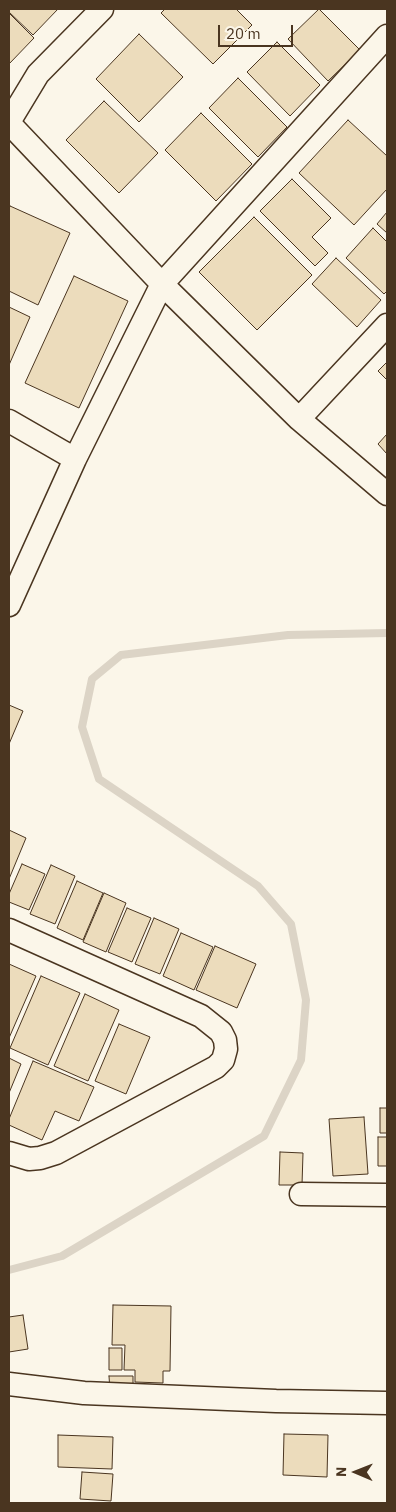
<!DOCTYPE html>
<style>
body{margin:0}
#map{position:relative;width:396px;height:1512px;overflow:hidden;background:#fbf6e9;font-family:"IBM Plex Sans",sans-serif}
canvas{display:block}
.frame{position:absolute;inset:0;border:10px solid #4a3520;pointer-events:none}
.north{position:absolute;left:331px;top:1447px;width:50px;height:50px;-webkit-text-stroke:4px #fbf6e9;paint-order:stroke;rotate:271deg;font-size:14px;font-weight:700;line-height:20px;text-align:center;color:#4a3520}
.north::after{content:'';display:block;margin:auto;width:18px;height:22px;background:#4a3520;clip-path:polygon(50% 0,100% 100%,50% 72%,0 100%)}
.scale{position:absolute;left:218px;top:25px;width:75px;height:22px;box-sizing:border-box;border:2px solid #4a3520;border-top:0;padding-left:6px;font-size:15px;line-height:18px;white-space:nowrap;color:#4a3520;-webkit-text-stroke:4px #fbf6e9;paint-order:stroke}
</style>
<div id="map">
<canvas width="396" height="1512"></canvas>
<div class="frame"></div>
<div class="north">N</div>
<div class="scale">20 m</div>
</div>
<script>
const c = document.querySelector('canvas').getContext('2d');
c.lineJoin = 'round';
function shape(rows) {
  const path = new Path2D();
  for (const r of rows) {
    path.moveTo(r[0], r[1]);
    for (let i = 2; i < r.length; i += 2) path.lineTo(r[i], r[i + 1]);
  }
  return path;
}
function strokePath(path, color, width, dash) {
  c.strokeStyle = color;
  c.lineWidth = width;
  c.lineCap = dash ? 'butt' : 'round';
  c.setLineDash(dash || []);
  c.stroke(path);
}
function paint(path, color) {
  c.fillStyle = color;
  c.fill(path, 'evenodd');
}
const stream = shape([
 [9,1270,62,1256,264,1136,301,1060,306,1000,291,924,258,886,99,779,82,727,92,679,121,655,288,635,387,633]
]);
const building = shape([
 [9,9,58,9,33,35,9,12,9,9],
 [165,9,236,9,252,25,213,64,161,13,165,9],
 [319,9,360,50,328,81,288,39,319,9],
 [9,13,34,38,9,64,9,13],
 [139,34,183,77,139,122,96,79,139,34],
 [277,42,320,85,290,116,247,72,277,42],
 [238,78,287,127,258,157,209,108,238,78],
 [104,101,158,153,119,193,66,140,104,101],
 [201,113,252,164,216,201,165,150,201,113],
 [348,120,387,156,387,189,354,225,299,173,348,120],
 [292,179,331,218,312,237,328,253,315,266,260,211,292,179],
 [10,206,70,233,38,305,9,291,9,209,10,206],
 [387,212,387,233,377,224,387,212],
 [254,217,312,275,257,330,199,272,254,217],
 [373,228,387,242,387,291,384,294,346,258,373,228],
 [336,258,381,300,357,327,312,284,336,258],
 [74,276,128,301,79,408,25,383,74,276],
 [9,307,30,317,9,365,9,307],
 [387,362,387,380,378,371,387,362],
 [387,434,387,454,378,444,387,434],
 [9,705,23,711,9,744,9,705],
 [9,830,26,838,9,879,9,830],
 [22,864,45,874,29,910,9,902,9,894,22,864],
 [51,865,75,876,55,924,30,914,51,865],
 [77,881,103,893,83,940,57,928,77,881],
 [104,893,126,903,106,952,83,942,104,893],
 [127,908,151,918,132,962,108,952,127,908],
 [154,918,179,929,160,974,135,964,154,918],
 [181,933,213,947,194,990,163,976,181,933],
 [215,946,256,964,237,1008,196,990,215,946],
 [9,964,36,976,9,1038,9,964],
 [41,976,80,993,48,1065,10,1048,41,976],
 [85,994,119,1010,88,1081,54,1066,85,994],
 [119,1024,150,1037,126,1094,95,1081,119,1024],
 [9,1058,21,1064,9,1093,9,1058],
 [33,1061,94,1087,79,1121,55,1111,42,1140,9,1125,9,1119,33,1061],
 [380,1108,387,1108,387,1133,380,1133,380,1108],
 [364,1117,368,1174,333,1176,329,1119,364,1117],
 [378,1137,387,1137,387,1166,378,1166,378,1137],
 [280,1152,303,1153,302,1185,279,1185,280,1152],
 [113,1305,171,1306,170,1371,163,1371,163,1383,135,1382,135,1370,124,1370,125,1345,112,1345,113,1305],
 [23,1315,28,1349,9,1352,9,1317,23,1315],
 [109,1348,122,1348,122,1370,109,1370,109,1348],
 [109,1376,133,1376,133,1391,110,1391,109,1376],
 [284,1434,328,1435,327,1477,283,1475,284,1434],
 [58,1435,113,1437,112,1469,58,1467,58,1435],
 [82,1472,113,1474,111,1501,80,1499,82,1472]
]);
const street = shape([
 [9,122,38,74,102,9],
 [9,123,162,284,299,419,387,494],
 [299,419,387,325],
 [9,421,75,459],
 [9,605,75,459,162,284,387,36],
 [9,930,201,1016,221,1032,225,1040,226,1049,223,1060,216,1067,56,1153,40,1158,29,1159,9,1153],
 [301,1194,387,1195],
 [9,1384,84,1393,276,1401,387,1403]
]);
strokePath(stream, '#dcd4c6', 8);
paint(building, '#ecdcbc');
strokePath(building, '#4a3520', 1);
strokePath(street, '#4a3520', 25);
strokePath(street, '#fbf6e9', 22);
</script>
